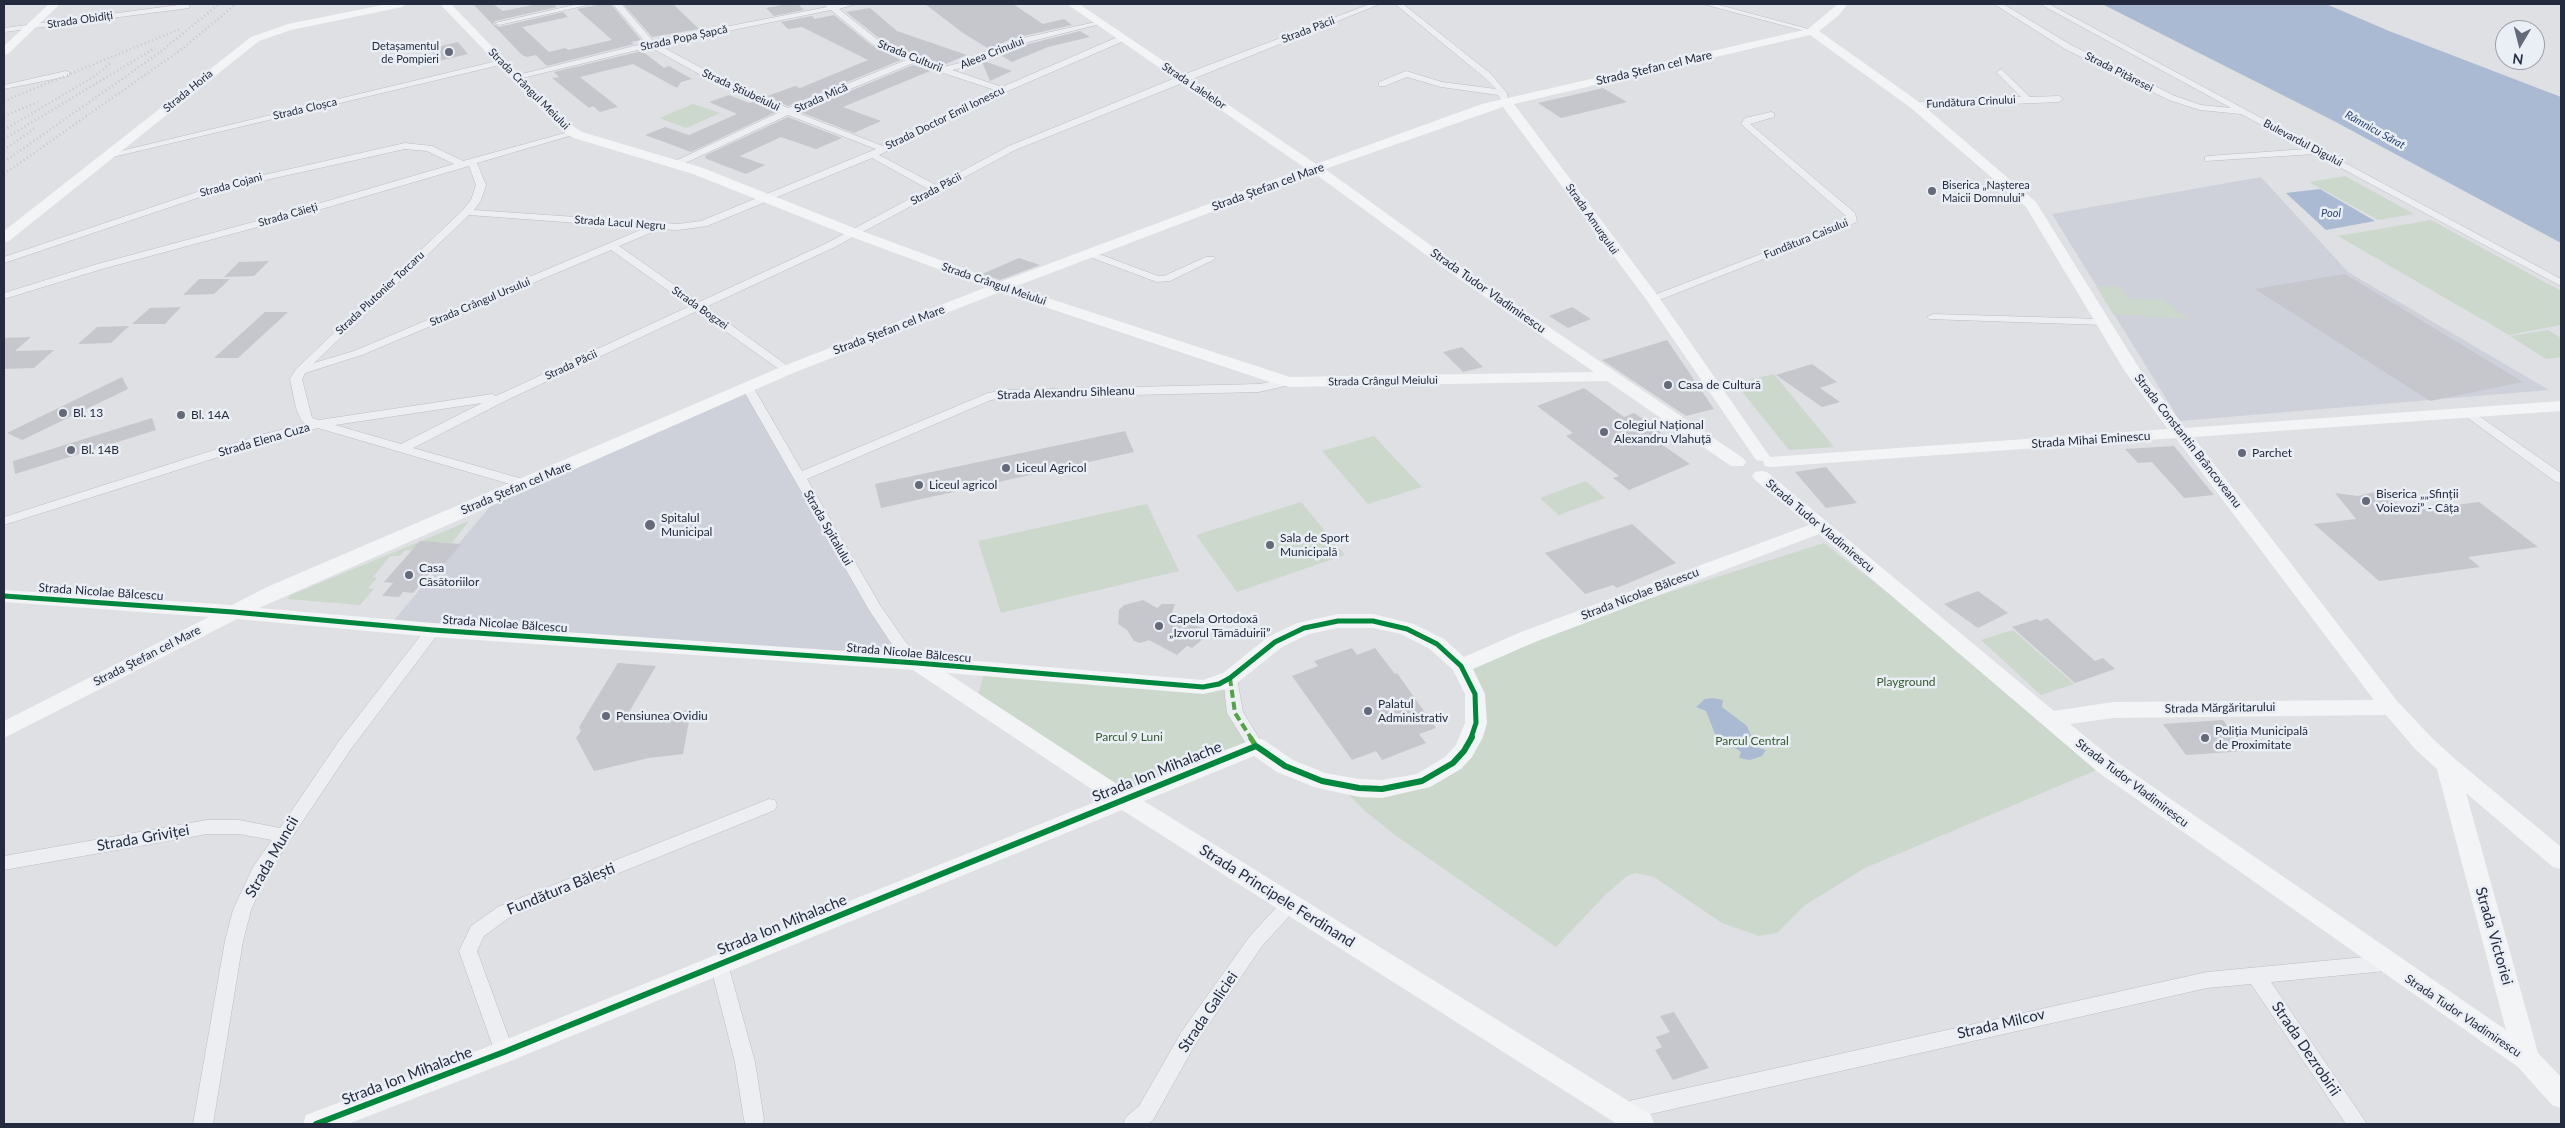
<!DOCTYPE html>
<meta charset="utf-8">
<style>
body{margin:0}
#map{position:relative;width:2565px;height:1128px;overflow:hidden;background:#dee0e4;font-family:Lato,sans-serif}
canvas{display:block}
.frame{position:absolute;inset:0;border:5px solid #242b3e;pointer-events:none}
.north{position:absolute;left:2495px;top:20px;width:50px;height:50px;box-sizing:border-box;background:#eaeef5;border:1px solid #9ba0ac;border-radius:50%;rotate:188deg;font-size:14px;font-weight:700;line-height:20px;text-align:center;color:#242b3e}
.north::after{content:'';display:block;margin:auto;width:18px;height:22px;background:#656a78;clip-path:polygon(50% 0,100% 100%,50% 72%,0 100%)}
</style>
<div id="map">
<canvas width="2565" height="1128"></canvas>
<div class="frame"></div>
<div class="north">N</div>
</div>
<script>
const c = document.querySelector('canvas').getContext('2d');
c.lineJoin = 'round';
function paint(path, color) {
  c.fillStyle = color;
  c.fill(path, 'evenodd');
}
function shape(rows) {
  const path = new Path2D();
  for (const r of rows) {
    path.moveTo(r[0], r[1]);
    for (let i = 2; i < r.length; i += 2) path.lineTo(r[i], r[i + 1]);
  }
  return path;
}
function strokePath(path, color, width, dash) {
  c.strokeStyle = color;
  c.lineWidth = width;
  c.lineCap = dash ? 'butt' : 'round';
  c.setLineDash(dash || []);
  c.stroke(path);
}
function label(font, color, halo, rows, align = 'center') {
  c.font = font + ' Lato,sans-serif';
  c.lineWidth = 5;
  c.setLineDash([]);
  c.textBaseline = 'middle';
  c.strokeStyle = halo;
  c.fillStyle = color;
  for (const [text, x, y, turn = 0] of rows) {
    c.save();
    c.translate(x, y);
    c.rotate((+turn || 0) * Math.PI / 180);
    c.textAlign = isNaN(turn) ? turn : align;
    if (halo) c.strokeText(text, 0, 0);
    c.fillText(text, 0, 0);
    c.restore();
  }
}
const built = shape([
 [2261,177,2348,272,2549,390,2180,421,2052,214],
 [748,388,798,478,917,663,389,626,499,496]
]);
const green = shape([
 [693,104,720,113,686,128,659,118],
 [2345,176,2414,214,2378,220,2309,182],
 [2431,220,2561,291,2561,325,2509,335,2338,236],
 [2096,286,2122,287,2129,299,2163,300,2190,319,2113,314],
 [2548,330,2561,338,2561,357,2546,359,2510,336],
 [1774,374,1834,447,1789,450,1735,383],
 [1374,436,1422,487,1368,504,1322,451],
 [1586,481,1605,498,1559,515,1540,498],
 [1301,502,1345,555,1237,592,1196,535],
 [1147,504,1179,571,1001,613,978,541],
 [469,521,452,543,424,542,416,551,405,550,400,556,390,556,373,577,377,578,368,588,374,589,360,605,287,599,291,595],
 [1824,543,2036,708,2106,766,1865,868,1805,905,1777,933,1759,936,1722,923,1654,877,1636,873,1627,876,1606,894,1556,947,1395,835,1365,811,1339,785,1422,781,1472,737,1461,666,1528,637],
 [2013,630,2074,684,2041,695,1981,640],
 [985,670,1203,687,1230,678,1235,713,1256,746,1123,799,976,702]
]);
const water = shape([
 [2102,4,2326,4,2389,31,2561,97,2561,243,2332,120],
 [2320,189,2375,221,2326,230,2286,193],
 [1713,698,1723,700,1722,707,1747,726,1756,747,1766,750,1762,756,1750,760,1739,758,1741,752,1715,734,1706,711,1696,707,1705,699]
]);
const building = shape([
 [473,4,493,4,503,11,538,4,553,4,557,7,495,21,493,24,499,27,563,12,568,17,522,27,549,52,565,48,568,50,612,40,577,9,602,4,611,4,641,40,631,42,634,44,547,66,536,55,527,57,522,55],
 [623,4,673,4,699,29,652,37],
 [787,4,798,4,804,10,774,16,766,8],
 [925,4,1013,4,1043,24,1064,19,1072,25,1014,38,989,49,963,33],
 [870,8,897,31,967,55,943,65,917,56,879,38,846,12],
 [834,15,871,45,901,60,788,106,767,96,795,86,800,88,868,60,802,27,788,29,781,22,812,16,815,19],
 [1080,31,1090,37,1048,47,1012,62,1000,55,1021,46],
 [458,42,468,54,439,61,429,49],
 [642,51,664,68,669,66,692,79,681,82,677,88,633,64,580,77,618,107,600,112,593,106,589,108,552,78,559,77,554,72],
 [984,61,1012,71,990,81,982,62],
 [913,65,930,71,843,107,881,121,854,133,800,112],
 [1603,88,1627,102,1561,118,1538,103],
 [729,95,749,103,754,102,776,112,691,152,645,135,665,127,689,135,737,114,709,102],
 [788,117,842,138,816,149,781,137,740,156,765,165,746,174,704,158,707,157,704,156],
 [1019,258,1040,265,1000,280,982,274],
 [269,261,254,276,224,277,239,262],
 [2345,274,2523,382,2430,401,2255,289],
 [199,279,230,279,214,294,183,295],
 [181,307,165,324,132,324,150,308],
 [1572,307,1591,319,1568,328,1549,316],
 [265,312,288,312,238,358,214,358],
 [129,326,111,343,78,344,97,327],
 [31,337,15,351,54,350,34,368,4,369,4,338],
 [1667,340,1714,409,1686,416,1602,360],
 [1462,347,1483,367,1463,372,1443,352],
 [1812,364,1837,382,1820,388,1840,402,1822,407,1776,375],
 [122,377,128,389,22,440,7,433],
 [1584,388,1624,417,1634,413,1662,432,1651,437,1690,464,1629,490,1613,478,1619,476,1566,436,1573,433,1537,406],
 [152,418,156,430,15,474,13,461],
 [1125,431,1134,452,881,508,875,484],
 [2174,446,2214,495,2184,498,2152,462,2138,463,2125,449],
 [1826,467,1857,503,1826,508,1795,472],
 [2379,491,2409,511,2479,502,2538,547,2468,557,2480,567,2379,581,2314,524,2356,519,2335,493,2358,496],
 [1632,524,1676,563,1617,588,1613,585,1585,594,1545,553],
 [420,541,461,544,445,563,438,563,413,593,403,592,399,597,382,596,393,583,384,582],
 [1978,591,2008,613,1978,628,1944,604],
 [1143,600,1157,608,1162,604,1175,604,1172,613,1203,629,1196,635,1203,639,1192,648,1187,646,1177,655,1149,640,1140,643,1134,641,1127,630,1118,624,1119,610,1124,605],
 [2047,618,2095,661,2103,658,2115,669,2075,683,2012,627,2037,619,2040,621],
 [1352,648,1357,655,1375,648,1395,674,1397,673,1436,728,1419,734,1426,743,1382,760,1376,751,1352,760,1292,676,1318,666,1314,661],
 [618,663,656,666,625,719,650,714,691,710,683,754,649,758,594,771,576,738,581,731,579,727],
 [2223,720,2247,751,2186,755,2163,724],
 [1674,1012,1709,1068,1673,1080,1655,1050,1662,1047,1656,1037,1670,1032,1660,1016]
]);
const street = shape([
 [186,4,190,6,189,8,4,32,4,28,186,4],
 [578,4,592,4,499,25,495,23,578,4],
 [613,4,621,4,653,41,827,7,824,4,856,4,839,9,878,40,916,58,943,67,960,63,1014,40,1100,21,1104,23,1020,44,966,67,952,70,1002,87,1120,36,1126,36,1126,40,1001,94,879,155,936,185,1009,146,1180,76,1370,4,1380,4,1015,150,835,247,706,307,791,368,791,372,783,372,697,311,509,399,413,448,530,481,531,484,530,487,520,487,318,428,272,440,4,525,4,517,264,434,305,424,301,420,296,408,290,379,296,369,463,210,471,200,476,185,469,166,291,218,102,269,4,299,4,293,94,265,283,214,454,164,427,151,405,149,221,190,4,263,4,257,215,186,405,143,432,146,463,161,576,130,576,134,477,163,486,185,481,200,474,210,678,224,701,221,876,149,788,115,679,166,673,166,673,162,780,112,701,75,650,47,514,80,514,76,646,43,613,4],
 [831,10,872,44,906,60,788,108,707,71,659,45,831,10],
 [913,63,995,90,883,146,795,112,913,63],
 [872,158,928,189,827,243,699,302,619,246,660,229,678,230,707,226,872,158],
 [469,215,645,228,354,351,314,363,469,215],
 [611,250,690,306,496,396,492,394,319,420,312,418,302,379,305,373,362,355,611,250],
 [482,403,401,444,335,425,482,403],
 [1395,4,1403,4,1491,74,1507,93,1509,104,1503,104,1498,95,1441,87,1407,77,1385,86,1379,86,1379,82,1406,71,1442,82,1496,89,1485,78,1395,4],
 [1703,4,1715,4,1816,31,1812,33,1703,4],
 [1994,4,2003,4,2071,45,2175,96,2201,105,2231,108,2040,4,2049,4,2561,279,2561,286,2315,154,2205,161,2205,157,2208,156,2306,149,2241,114,2200,110,2169,100,2065,49,1994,4],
 [501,60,505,62,504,64,109,158,104,155,501,60],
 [2001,69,2030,97,2059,96,2063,99,2059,102,1915,108,1911,105,1915,102,1971,98,2021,97,1998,74,1997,72,2001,69],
 [66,71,69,72,69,76,4,89,4,85,66,71],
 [1771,112,1774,113,1774,117,1750,124,1855,213,1857,222,1657,301,1649,301,1649,297,1847,221,1846,216,1741,124,1745,118,1771,112],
 [1091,251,1158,276,1164,276,1206,257,1214,257,1215,259,1170,281,1157,282,1087,256,1087,252,1091,251],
 [1933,314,2102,319,2108,322,2102,325,1929,319,1927,317,1933,314],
 [1290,378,1296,382,1294,384,1259,392,1005,398,991,400,807,479,880,605,905,641,924,663,922,667,917,668,912,667,895,649,869,610,742,388,748,384,752,385,802,471,988,393,1005,390,1259,384,1290,378],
 [2469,409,2561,473,2561,483,2556,482,2465,416,2463,413,2469,409],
 [433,625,438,626,440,630,438,634,351,749,266,876,251,910,243,941,213,1124,193,1124,225,941,233,910,253,867,272,840,239,834,207,834,4,870,4,856,207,820,239,820,280,828,339,741,428,626,433,625],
 [1230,673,1235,674,1237,678,1243,712,1264,746,1262,750,1256,752,1250,750,1227,713,1223,678,1225,674,1230,673],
 [769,799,775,800,777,805,775,810,510,917,484,936,477,951,514,1052,511,1058,504,1061,497,1058,459,951,471,926,498,907,769,799],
 [1289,898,1295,900,1298,905,1295,910,1262,946,1196,1043,1153,1120,1148,1124,1123,1124,1126,1117,1139,1106,1182,1031,1250,936,1283,900,1289,898],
 [2386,955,2392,957,2395,963,2392,969,2386,971,2271,982,2367,1124,2346,1124,2251,984,2207,988,1620,1121,1613,1119,1610,1112,1613,1105,1620,1103,2207,972,2386,955],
 [719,956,725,958,728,964,755,1062,764,1120,762,1124,746,1124,744,1120,735,1062,710,964,713,958,719,956]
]);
const secondary = shape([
 [49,4,60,4,8,54,4,55,4,46,49,4],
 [388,4,407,4,402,7,291,30,259,41,9,241,4,242,4,231,251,37,288,24,388,4],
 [440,4,451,4,534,90,571,125,582,132,703,168,859,230,1000,282,1305,168,1067,4,1079,4,1316,164,1482,104,1808,29,1838,4,1848,4,1838,16,1819,31,1919,102,2036,202,2139,368,2185,428,2561,401,2561,411,2193,437,2398,702,2432,738,2455,759,2561,847,2561,869,2553,867,2466,793,2538,1053,2561,1077,2561,1108,2552,1105,2518,1067,2098,772,1819,534,1535,642,1473,669,1485,694,1487,723,1483,737,1472,757,1461,769,1430,787,1382,798,1359,797,1314,787,1277,772,1254,756,1144,801,1651,1115,1654,1124,1617,1124,1122,810,513,1060,348,1124,303,1124,306,1115,495,1044,1105,798,913,670,433,637,237,619,4,738,4,721,209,617,4,602,4,590,232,605,267,587,781,367,987,287,849,236,693,174,574,138,563,131,526,94,440,4],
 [1810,35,1911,108,2026,207,2124,370,2168,429,1770,457,1658,296,1514,104,1810,35],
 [1503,107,1648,302,1756,460,1763,461,1765,466,1771,467,2176,438,2374,700,2113,702,2054,711,1767,472,1761,471,1755,472,1752,476,1755,480,1809,525,1521,632,1464,657,1444,639,1414,624,1373,614,1338,614,1297,623,1268,637,1223,673,1203,680,917,656,433,623,259,608,793,373,1000,292,1270,382,1290,387,1607,381,1731,466,1743,466,1746,462,1743,458,1469,273,1325,169,1503,107],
 [1314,173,1459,279,1594,372,1290,377,1014,287,1314,173],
 [1338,628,1373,628,1401,634,1430,649,1453,670,1465,694,1465,723,1456,745,1445,757,1417,774,1382,780,1359,779,1325,773,1293,760,1264,740,1256,738,1126,790,947,673,1203,694,1226,689,1237,683,1282,647,1309,634,1338,628],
 [2386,715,2416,750,2437,769,2506,1030,2114,760,2070,724,2113,718,2386,715]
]);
const rail = shape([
 [4,101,180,29],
 [4,116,38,102],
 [4,130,95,76,112,62],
 [4,139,155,48],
 [4,150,35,128],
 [4,162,159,53,219,4],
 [4,174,182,49,236,4]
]);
const quietFar1 = shape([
 [1230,678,1235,713,1251,738]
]);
const quiet = shape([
 [1250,737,1256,746]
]);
const cyclewayFar1 = shape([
 [4,596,233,612,433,630,917,663,1203,687,1219,684,1230,678,1275,642,1304,628,1338,621,1373,621,1407,629,1437,644,1461,666,1475,694,1476,723,1471,738]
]);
const cycleway = shape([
 [316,1124,504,1052,1256,746,1285,766,1322,781,1359,788,1382,789,1422,781,1453,763,1464,751,1472,737]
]);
const markers = [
 [449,52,5,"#656a78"],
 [1932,191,5,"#656a78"],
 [1668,385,5,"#656a78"],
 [63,413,5,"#656a78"],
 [181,415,5,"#656a78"],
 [1604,432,5,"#656a78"],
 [71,450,5,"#656a78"],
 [2242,453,5,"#656a78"],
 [1006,468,5,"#656a78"],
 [919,485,5,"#656a78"],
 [2366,501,5,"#656a78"],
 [650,525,6,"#656a78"],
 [1270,545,5,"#656a78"],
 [409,575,5,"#656a78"],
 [1159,626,5,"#656a78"],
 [1368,711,5,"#656a78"],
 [606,716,5,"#656a78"],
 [2205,738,5,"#656a78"]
];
const farStreetnames = [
 ["Strada Obidiți",80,20,-8],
 ["Strada Păcii",1308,30,-21],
 ["Strada Popa Șapcă",684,38,-12],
 ["Aleea Crinului",992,53,-22],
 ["Strada Culturii",910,56,22],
 ["Strada Pităresei",2119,72,27],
 ["Strada Lalelelor",1194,86,34],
 ["Strada Crângul Meiului",529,89,45],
 ["Strada Știubeiului",741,90,25],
 ["Strada Horia",188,91,-39],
 ["Strada Mică",821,98,-24],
 ["Fundătura Crinului",1971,102,-3],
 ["Strada Cloșca",305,109,-13],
 ["Strada Doctor Emil Ionescu",945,118,-26],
 ["Bulevardul Digului",2303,143,28],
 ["Strada Cojani",231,185,-15],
 ["Strada Păcii",936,189,-28],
 ["Strada Căieți",288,215,-16],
 ["Strada Amurgului",1592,219,55],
 ["Strada Lacul Negru",620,223,4],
 ["Fundătura Caisului",1806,239,-22],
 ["Strada Crângul Meiului",994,284,19],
 ["Strada Plutonier Torcaru",380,293,-43],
 ["Strada Crângul Ursului",480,302,-23],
 ["Strada Bogzei",700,308,35],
 ["Strada Păcii",571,365,-25],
 ["Strada Crângul Meiului",1383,381,-1]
];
const farPoinames = [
 ["Detașamentul",439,46],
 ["de Pompieri",439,59],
 ["Biserica „Nașterea",1942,185,"left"],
 ["Maicii Domnului”",1942,198,"left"]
];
const farWaternames = [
 ["Râmnicu Sărat",2375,130,29],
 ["Pool",2331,213]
];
const streetNames = [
 ["Strada Ștefan cel Mare",1654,68,-13],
 ["Strada Ștefan cel Mare",1268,187,-20],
 ["Strada Tudor Vladimirescu",1488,291,35],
 ["Strada Ștefan cel Mare",889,330,-21],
 ["Strada Alexandru Sihleanu",1066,393,-2],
 ["Strada Elena Cuza",264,440,-16],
 ["Strada Mihai Eminescu",2091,440,-4],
 ["Strada Constantin Brâncoveanu",2188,441,52],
 ["Strada Ștefan cel Mare",516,488,-23],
 ["Strada Tudor Vladimirescu",1820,526,40],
 ["Strada Spitalului",828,528,60],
 ["Strada Nicolae Bălcescu",101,592,4],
 ["Strada Nicolae Bălcescu",1640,594,-21],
 ["Strada Nicolae Bălcescu",505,624,4],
 ["Strada Nicolae Bălcescu",909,653,5],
 ["Strada Ștefan cel Mare",147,656,-27],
 ["Strada Mărgăritarului",2220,708,-1],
 ["Strada Tudor Vladimirescu",2132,783,37],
 ["Strada Tudor Vladimirescu",2463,1016,34]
];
const poiNames = [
 ["Casa de Cultură",1678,385],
 ["Bl. 13",73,413],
 ["Bl. 14A",191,415],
 ["Colegiul Național",1614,425],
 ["Alexandru Vlahuță",1614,439],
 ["Bl. 14B",81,450],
 ["Parchet",2252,453],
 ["Liceul Agricol",1016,468],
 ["Liceul agricol",929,485],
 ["Biserica „„Sfinții",2376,494],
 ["Voievozi” - Câța",2376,508],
 ["Spitalul",661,518],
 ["Municipal",661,532],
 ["Sala de Sport",1280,538],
 ["Municipală",1280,552],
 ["Casa",419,568],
 ["Căsătoriilor",419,582],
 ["Capela Ortodoxă",1169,619],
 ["„Izvorul Tămăduirii”",1169,633],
 ["Palatul",1378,704],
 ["Administrativ",1378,718],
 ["Pensiunea Ovidiu",616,716],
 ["Poliția Municipală",2215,731],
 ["de Proximitate",2215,745]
];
const parkNames = [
 ["Playground",1906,682],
 ["Parcul 9 Luni",1129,737],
 ["Parcul Central",1752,741]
];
const nearStreetnames = [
 ["Strada Ion Mihalache",1157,772,-22],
 ["Strada Griviței",143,838,-10],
 ["Strada Muncii",272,857,-60],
 ["Fundătura Bălești",561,889,-22],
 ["Strada Principele Ferdinand",1277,896,32],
 ["Strada Ion Mihalache",782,925,-22],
 ["Strada Victoriei",2494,936,74],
 ["Strada Galiciei",1208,1012,-56],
 ["Strada Milcov",2001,1024,-13],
 ["Strada Dezrobirii",2306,1049,56],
 ["Strada Ion Mihalache",407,1076,-21]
];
paint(built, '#ced1da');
paint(green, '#cdd8cd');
paint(water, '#aabad2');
paint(building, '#c5c7cc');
strokePath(street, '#bbbdc2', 1);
paint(street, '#edeef1');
paint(secondary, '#f2f4f5');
strokePath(rail, '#c6c8cc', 2.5, [1, 3]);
strokePath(quietFar1, '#50a446', 4, [8, 4]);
strokePath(quiet, '#50a446', 5, [9, 5]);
strokePath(cyclewayFar1, '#00873e', 5);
strokePath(cycleway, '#00873e', 6);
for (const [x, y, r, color] of markers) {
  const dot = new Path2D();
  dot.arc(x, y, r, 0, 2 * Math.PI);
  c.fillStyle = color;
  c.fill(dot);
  strokePath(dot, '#eaeef5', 2);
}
label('11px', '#242b3e', '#eaeef5', farStreetnames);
label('11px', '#242b3e', '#eaeef5', farPoinames, 'right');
label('italic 11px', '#2c4674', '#eaeef5', farWaternames);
label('12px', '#242b3e', '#eaeef5', streetNames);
label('12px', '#242b3e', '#eaeef5', poiNames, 'left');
label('12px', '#355a30', '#eaeef5', parkNames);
label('15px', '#242b3e', '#eaeef5', nearStreetnames);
</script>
